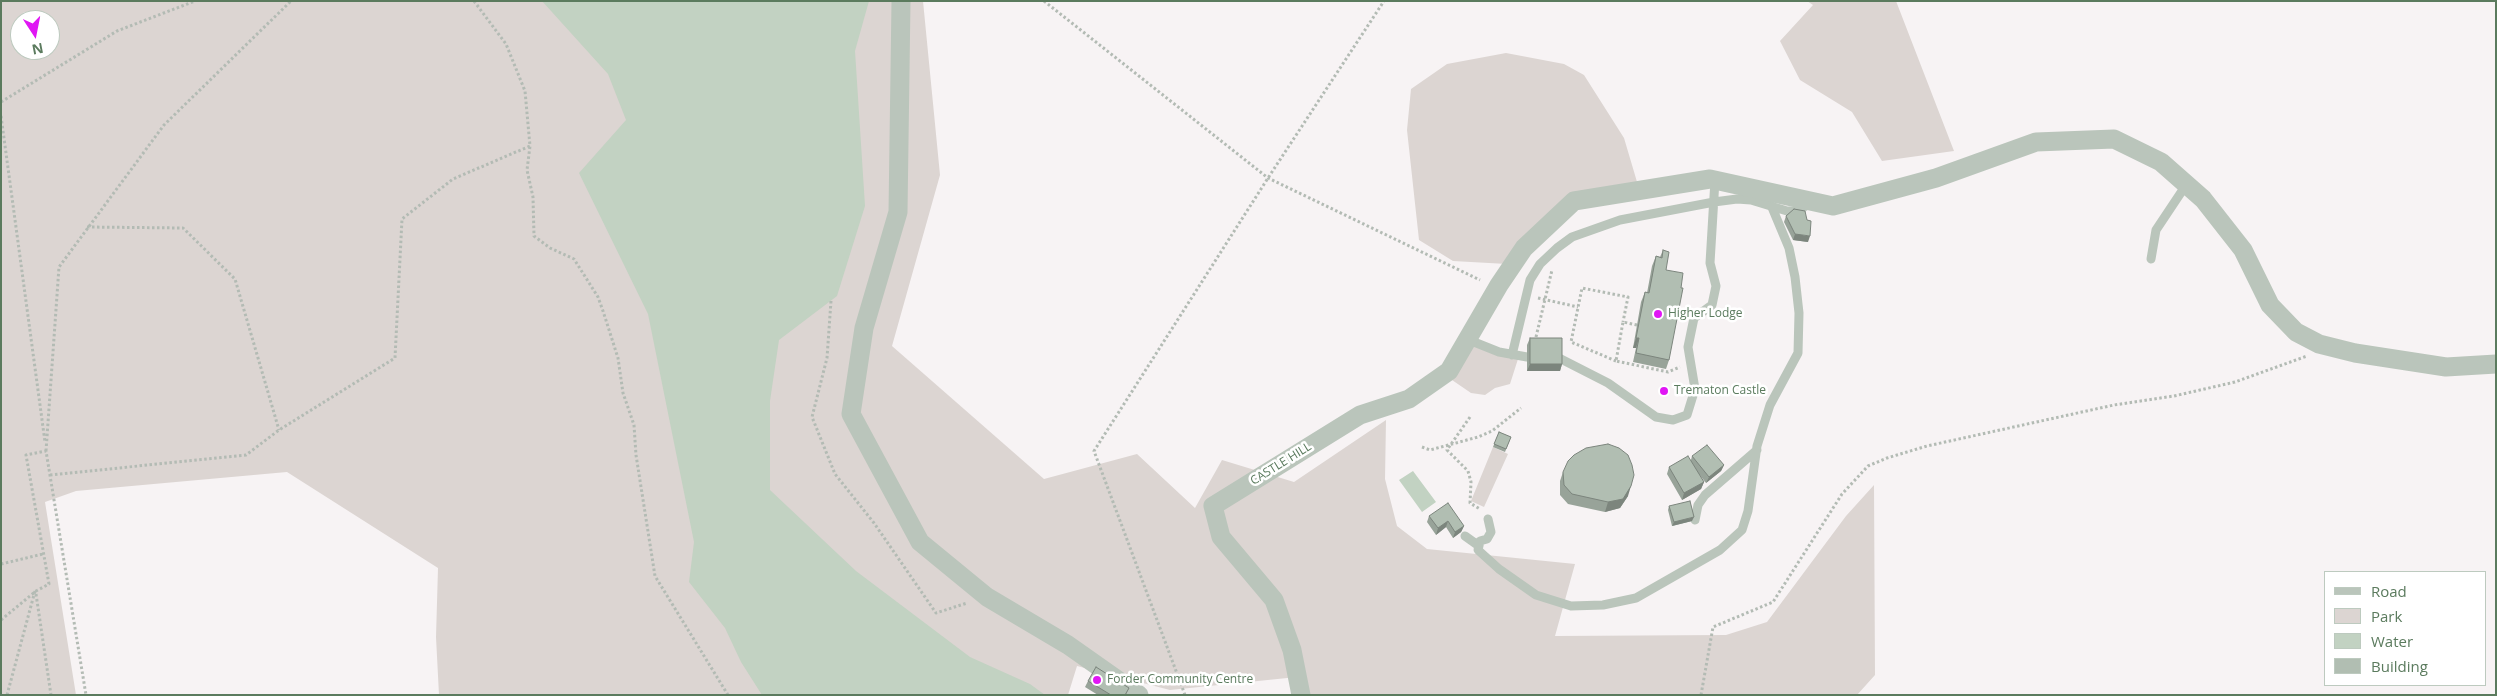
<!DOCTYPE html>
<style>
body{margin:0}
#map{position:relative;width:2497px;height:696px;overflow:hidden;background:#f7f3f4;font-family:"Open Sans",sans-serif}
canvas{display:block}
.frame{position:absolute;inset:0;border:2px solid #5b7b5e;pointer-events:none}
.legend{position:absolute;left:2324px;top:571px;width:162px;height:115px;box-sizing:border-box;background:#fff;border:1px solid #bdcabf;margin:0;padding:6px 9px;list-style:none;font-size:15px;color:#5b7b5e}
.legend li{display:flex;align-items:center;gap:10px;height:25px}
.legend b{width:25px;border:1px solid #bdcabf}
.north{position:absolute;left:10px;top:10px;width:50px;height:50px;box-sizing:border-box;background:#fff;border:1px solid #bdcabf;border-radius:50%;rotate:169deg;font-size:14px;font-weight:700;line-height:20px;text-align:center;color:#5b7b5e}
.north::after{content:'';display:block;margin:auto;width:18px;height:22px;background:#e016f4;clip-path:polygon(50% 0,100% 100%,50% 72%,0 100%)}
</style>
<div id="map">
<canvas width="2497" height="696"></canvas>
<div class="frame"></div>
<ul class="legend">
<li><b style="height:6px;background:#bac5bb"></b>Road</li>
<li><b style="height:14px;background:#dcd5d2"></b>Park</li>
<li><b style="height:14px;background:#c2d2c2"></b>Water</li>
<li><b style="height:14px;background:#b1beb2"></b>Building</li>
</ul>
<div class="north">N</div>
</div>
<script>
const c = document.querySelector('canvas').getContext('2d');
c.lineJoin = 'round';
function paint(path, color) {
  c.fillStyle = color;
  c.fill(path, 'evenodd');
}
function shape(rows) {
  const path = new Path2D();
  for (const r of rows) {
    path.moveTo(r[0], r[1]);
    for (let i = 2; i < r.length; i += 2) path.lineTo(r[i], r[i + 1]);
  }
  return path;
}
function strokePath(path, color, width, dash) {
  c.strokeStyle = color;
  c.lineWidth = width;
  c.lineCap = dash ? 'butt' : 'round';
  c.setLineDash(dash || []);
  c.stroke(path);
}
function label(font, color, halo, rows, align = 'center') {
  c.font = font + ' "Open Sans",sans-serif';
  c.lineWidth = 5;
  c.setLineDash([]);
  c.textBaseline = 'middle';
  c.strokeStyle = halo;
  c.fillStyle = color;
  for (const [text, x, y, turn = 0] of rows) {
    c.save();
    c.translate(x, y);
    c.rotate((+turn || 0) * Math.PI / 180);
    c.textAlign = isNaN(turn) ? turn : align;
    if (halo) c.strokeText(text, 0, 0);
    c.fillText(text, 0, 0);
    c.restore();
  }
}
const green = shape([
 [1,1,923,1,940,175,892,346,1044,479,1137,454,1195,508,1222,460,1294,482,1386,420,1385,479,1397,526,1427,549,1575,564,1555,636,1726,635,1767,622,1846,516,1874,485,1875,675,1857,695,1305,695,1297,677,1170,690,1077,666,1068,695,439,695,436,637,438,568,287,472,76,491,45,502,76,695,1,695],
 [20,20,50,20,50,50,20,50],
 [1807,1,1896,1,1954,151,1882,161,1852,112,1800,80,1780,41,1813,5],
 [1506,53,1564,64,1584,75,1624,138,1640,192,1577,205,1507,264,1453,261,1419,240,1407,130,1411,89,1447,64],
 [1469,344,1518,359,1510,384,1495,388,1485,395,1471,393,1452,380],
 [1493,447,1508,454,1484,507,1471,501]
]);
const water = shape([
 [542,1,869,1,855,51,865,206,837,296,779,340,770,401,770,490,856,571,970,657,1030,684,1045,695,762,695,741,662,725,628,689,582,694,542,648,314,579,173,626,120,608,74],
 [1413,471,1436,502,1422,512,1399,480]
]);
const path = shape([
 [474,1,506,44,525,91,530,146,527,170,533,197,534,236,550,248,574,259,598,297,603,311,618,358,623,393,634,425,636,455,655,576,728,695],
 [1044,1,1268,178,1480,280],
 [1,102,117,31,195,1],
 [1,116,45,442],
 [87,227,183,228,235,279,279,430],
 [1538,298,1578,307],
 [831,301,827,358,812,417,835,474,874,523,936,613,967,603],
 [1637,325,1623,322,1616,361,1668,372,1680,367],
 [1536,337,1552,270],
 [1616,361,1571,342,1582,288,1628,297,1623,322],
 [1470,417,1447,450,1468,471,1471,482,1470,503,1480,509],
 [1422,447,1430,450,1478,437,1492,431,1521,408],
 [46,451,59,267,164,125,291,1],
 [50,475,246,455,279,430,395,358,402,219,453,179,530,146],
 [1,564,43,554],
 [36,594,51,695],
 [1,620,36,591,49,584,26,455,46,451,86,695],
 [7,695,35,591],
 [1185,695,1094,451,1268,178,1384,1],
 [1701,695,1713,627,1773,602,1842,494,1868,466,1887,458,1927,446,2114,405,2174,396,2235,382,2307,356]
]);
const service = shape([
 [2151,259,2156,230,2186,185],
 [1469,340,1499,352,1527,357],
 [1512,355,1530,280,1540,264,1557,248,1572,237,1620,220,1714,202,1737,199,1751,200,1787,211,1798,211,1810,203],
 [1559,358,1608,383,1656,417,1673,420,1687,415,1695,389,1688,347,1694,318,1712,305,1716,286,1710,263,1715,180],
 [1488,519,1491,532,1487,539,1480,541,1478,550,1499,569,1536,595,1571,606,1603,605,1636,598,1720,550,1742,530,1748,511,1757,446,1770,405,1798,353,1799,313,1795,277,1789,248,1771,205],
 [1695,520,1698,505,1705,495,1757,450],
 [1465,536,1479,546]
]);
const minor = shape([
 [901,1,898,212,864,328,851,414,920,542,987,597,1068,645,1139,695],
 [1301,695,1292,650,1274,600,1221,537,1213,506,1360,415,1409,399,1449,371,1499,285,1524,248,1574,201,1710,179,1833,206,1936,178,2036,142,2114,139,2161,162,2203,199,2243,250,2270,305,2296,332,2319,344,2355,353,2446,367,2496,364]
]);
const wall = shape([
 [1786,216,1808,242,1793,240,1784,222],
 [1663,250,1666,270,1669,360,1666,369,1633,362,1636,348,1633,348,1641,302,1645,292,1647,293,1652,266,1656,256,1660,257],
 [1530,338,1562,364,1560,371,1527,371,1527,345],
 [1499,432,1511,437,1505,452,1493,447],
 [1692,456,1724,465,1721,471,1706,483,1699,474,1704,482,1701,489,1682,500,1667,474,1669,467,1691,460],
 [1563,472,1628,496,1620,508,1605,512,1568,504,1560,495,1560,481],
 [1669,506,1692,521,1672,526,1668,510],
 [1429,516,1464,526,1461,532,1453,538,1446,527,1436,535,1427,522],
 [1088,681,1129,688,1126,695,1098,695,1085,687]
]);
const shadedWall = shape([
 [1795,234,1810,236,1808,242,1793,240],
 [1636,338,1639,338,1636,348,1633,348],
 [1530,364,1562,364,1560,371,1527,371],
 [1724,465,1721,471,1706,483,1709,477],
 [1704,482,1701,489,1682,500,1684,493],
 [1631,486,1628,496,1620,508,1605,512,1608,502],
 [1694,517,1692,521,1672,526,1674,522],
 [1448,521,1446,527,1436,535,1438,528],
 [1464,526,1461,532,1453,538,1455,532]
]);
const building = shape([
 [1794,209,1805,211,1807,220,1811,221,1810,236,1795,234,1786,216,1794,209],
 [1663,250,1669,252,1666,270,1683,273,1681,288,1683,288,1669,360,1636,353,1639,338,1636,338,1645,292,1649,293,1656,256,1662,258,1663,250],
 [1530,338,1562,338,1562,364,1530,364,1530,338],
 [1499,432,1511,437,1506,449,1494,444,1499,432],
 [1608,444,1619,448,1628,455,1632,465,1634,475,1631,486,1623,499,1608,502,1572,494,1564,485,1563,472,1568,461,1574,455,1586,448,1608,444],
 [1707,445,1724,465,1709,477,1692,456,1707,445],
 [1688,456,1704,482,1684,493,1669,467,1688,456],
 [1690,501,1694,517,1674,522,1669,506,1690,501],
 [1448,503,1464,526,1455,532,1448,521,1438,528,1429,516,1448,503],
 [1096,667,1129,688,1125,695,1111,695,1088,681,1096,667]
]);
const markers = [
 [1658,314,5,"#e016f4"],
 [1664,391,5,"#e016f4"],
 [1097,680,5,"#e016f4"]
];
const poiNames = [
 ["Higher Lodge",1668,314],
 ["Trematon Castle",1674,391],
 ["Forder Community Centre",1107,680]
];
const streetNames = [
 ["CASTLE HILL",1281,464,-32]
];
paint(green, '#dcd5d2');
paint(water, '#c2d2c2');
strokePath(path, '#b3bbb4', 3, [2.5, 2.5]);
strokePath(service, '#bac5bb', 9);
strokePath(minor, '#bac5bb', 19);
paint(wall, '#98a399');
paint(shadedWall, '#7c857d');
paint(building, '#b1beb2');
strokePath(building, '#7c857d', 1);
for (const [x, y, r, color] of markers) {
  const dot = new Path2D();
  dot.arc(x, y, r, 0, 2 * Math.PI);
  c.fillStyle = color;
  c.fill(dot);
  strokePath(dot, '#fff', 2);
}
label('12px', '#5b7b5e', '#fff', poiNames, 'left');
label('12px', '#5b7b5e', '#fff', streetNames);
</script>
